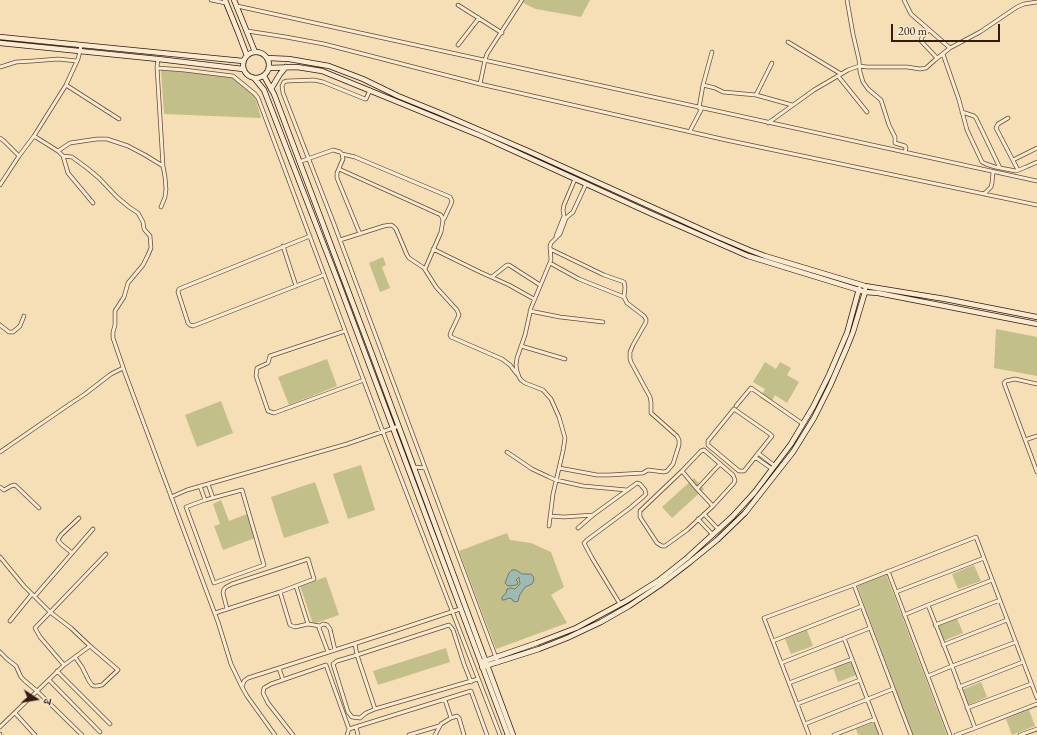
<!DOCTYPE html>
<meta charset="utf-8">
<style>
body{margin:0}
#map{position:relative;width:1037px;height:735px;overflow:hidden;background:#f6deb7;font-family:"EB Garamond","Noto Serif Devanagari",serif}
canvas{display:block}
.north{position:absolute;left:16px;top:679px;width:40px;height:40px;-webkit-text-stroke:3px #f9ead0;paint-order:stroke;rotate:102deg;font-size:11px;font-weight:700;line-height:16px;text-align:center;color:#361b11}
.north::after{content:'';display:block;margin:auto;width:14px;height:18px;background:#361b11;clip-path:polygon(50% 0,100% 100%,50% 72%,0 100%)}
.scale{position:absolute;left:891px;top:24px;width:109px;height:18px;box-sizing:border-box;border:2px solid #361b11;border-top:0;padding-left:5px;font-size:12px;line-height:14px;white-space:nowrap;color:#361b11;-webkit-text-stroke:3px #f9ead0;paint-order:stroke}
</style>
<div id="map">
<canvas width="1037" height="735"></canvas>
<div class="north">उ</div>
<div class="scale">200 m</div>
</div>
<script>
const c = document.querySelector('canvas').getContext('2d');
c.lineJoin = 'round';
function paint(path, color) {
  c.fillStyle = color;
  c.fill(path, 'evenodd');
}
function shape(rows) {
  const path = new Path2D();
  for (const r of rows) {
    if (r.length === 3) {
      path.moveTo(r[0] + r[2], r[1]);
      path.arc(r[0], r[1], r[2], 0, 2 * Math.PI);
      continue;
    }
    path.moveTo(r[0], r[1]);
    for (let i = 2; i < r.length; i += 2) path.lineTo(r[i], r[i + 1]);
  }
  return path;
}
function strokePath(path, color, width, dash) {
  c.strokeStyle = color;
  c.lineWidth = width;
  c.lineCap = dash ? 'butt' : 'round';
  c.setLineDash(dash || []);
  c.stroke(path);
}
const green = shape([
 [524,0,590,0,581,17,536,9,527,5,523,2],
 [161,70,230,76,255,97,261,118,164,114],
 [383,257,386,265,382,267,390,288,380,292,369,263],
 [996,329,1037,337,1037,376,994,368],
 [327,359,337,386,289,405,278,377],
 [765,362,776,369,780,362,791,368,787,375,799,382,787,403,775,395,770,404,760,398,765,389,753,382],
 [221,401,233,433,197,447,185,415],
 [361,465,375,510,348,519,333,474],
 [694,478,704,489,672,518,662,507],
 [315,482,329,523,284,538,271,497],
 [221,500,229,521,247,514,255,538,223,550,214,526,220,524,213,504],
 [507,533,510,540,531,543,551,552,564,587,551,595,567,623,496,649,459,551],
 [974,565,981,581,958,589,952,574],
 [886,574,947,735,913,735,857,585],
 [326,577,339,615,313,624,300,586],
 [957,618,963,633,943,641,937,626],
 [807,630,813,646,791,654,785,639],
 [446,648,450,662,378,685,373,671],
 [850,660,856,675,838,682,833,667],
 [981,682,987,697,968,705,962,690],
 [1029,710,1035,726,1012,735,1006,719],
 [874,722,879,735,858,735,856,729]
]);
const water = shape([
 [512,570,516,570,522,574,531,574,533,576,534,580,532,584,525,587,519,596,519,598,518,601,516,602,513,601,512,599,509,598,504,600,502,600,502,597,506,593,507,589,511,588,515,589,520,584,519,577,516,580,518,582,517,585,508,586,505,583,509,573,512,570]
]);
const street = shape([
 [211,0,226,3],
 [847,0,853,34,859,60,860,72,863,82,868,89,881,100,889,125,895,137,895,143,905,146,906,148,905,152],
 [904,0,911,14,950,48],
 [458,5,502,33],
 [237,6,1037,181],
 [929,30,922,37,921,41,937,58],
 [247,31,286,37,324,44,480,84,726,140,1037,205],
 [788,42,841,74],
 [458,45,479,18],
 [943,54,959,100,967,130,982,162,986,164,995,167,1016,171,1026,167,1037,162],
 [158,59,157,67,163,166],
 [0,67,16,62,33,61,58,59,77,61],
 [158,68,184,70,233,76,255,94,258,98,383,432,500,735],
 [838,76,867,112],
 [480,84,485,60,487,54,522,0],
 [66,85,119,119],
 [703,85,715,88,723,92,756,95,792,105],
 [370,90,366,99,365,99,323,82,314,80,287,81,284,82,282,86,283,93,334,224,498,663],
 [756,95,772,63],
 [699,108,703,85,712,52],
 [962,112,974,116,976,118,1000,168],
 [1008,118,998,124,996,128,1018,170],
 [768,123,814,90,848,70,859,66,867,67,907,67,920,69,926,68,935,60,950,48,980,32,1017,7,1024,4,1037,2],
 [690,131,702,108],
 [34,136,58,151,70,143,97,139,107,139,128,146,145,155,163,166,165,177,166,189,165,197,161,207],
 [0,138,4,141,19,156],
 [58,151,63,156,72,157,87,168,99,178,117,197,129,207,138,213,143,222,144,229,150,236,151,248,148,255,143,265,128,283,124,297,115,311,115,325,113,332,113,338,125,373,218,622,231,664,242,687],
 [342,154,355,157,450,197,452,201,451,204,444,219],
 [63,156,68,173,93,203],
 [1013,160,1037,148],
 [299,162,333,150,340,152,342,154,343,159,337,173,337,178,360,234],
 [339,169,441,215,443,220,441,232,425,269],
 [0,185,19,156,34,136,66,85,78,59,80,51,81,45],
 [984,194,991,187,992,183,993,172],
 [310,236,179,289,178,292,188,323,190,325,193,326,211,319,324,275],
 [556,236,564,216,563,210,564,205,575,179],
 [340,240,384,226,391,225,393,226,396,229,407,255,409,258,424,268,436,287,457,310,459,315,451,332,450,335,451,337,502,359,510,365,517,374],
 [283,246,296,286],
 [433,249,480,272,509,285,534,299],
 [550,249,604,275,624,282,625,287,624,297,627,303,644,316,646,319,646,322,633,345,630,352,630,359,631,362,650,397,651,402,651,413,677,436,679,440,679,445,673,464,667,471,664,472,648,470,643,473,609,475,597,475,559,468],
 [550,263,579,279,624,297],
 [492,277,507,265,509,265,540,285],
 [530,311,560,317,603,322],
 [0,325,9,332,13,332,20,326,24,316],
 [345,331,270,356,268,363,257,368,256,376,268,411,274,413,364,380],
 [521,346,565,359],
 [1037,384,1015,379,1006,381,1004,383,1037,472],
 [736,406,751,388,803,424],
 [734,409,770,434,772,436,744,471,739,471,708,445,708,441,734,409],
 [1025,440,1037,436],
 [704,450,733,475,735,480,734,483,713,506,687,530,665,546,662,546,657,543,640,517,640,511,682,471,701,451,704,450],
 [0,452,64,408,85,394,111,374,123,368],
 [507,452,532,469,549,477,556,480,583,486,627,490],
 [758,453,775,466],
 [755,457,772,469],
 [414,467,425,468],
 [682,471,697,489,720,464],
 [208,484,213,498],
 [200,486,205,500],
 [0,487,4,490,11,486,15,485,39,508],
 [697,489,713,506],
 [242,490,264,565,214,583,186,507,205,500,242,490],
 [171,497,187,490,347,444,399,426],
 [704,514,719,530],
 [550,516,564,517,593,515],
 [698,519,713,535],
 [549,526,553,494,563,451,565,438,559,417,551,399,543,390,525,383,521,380,519,377,517,371,516,365,517,358,525,335,531,308,551,260,550,246,551,243,560,234,566,218,573,212,586,184],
 [578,528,593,515,637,483,640,484,645,490,646,494,643,497,630,508,587,540,584,543,592,558,620,604],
 [72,553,61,544,58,540,61,535,79,518],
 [0,557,24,586,50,612,71,628,90,646,118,670,102,685,97,686,94,686,92,685,89,681,82,667,75,657],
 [888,571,950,735],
 [854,585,911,735],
 [296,586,308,624],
 [896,592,984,558],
 [35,596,93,529],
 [928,605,992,580],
 [227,609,223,593,224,589,226,587,232,584,308,559,314,579,280,592],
 [215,613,280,592,290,625,295,627,308,624,320,626],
 [904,615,928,605,952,666,928,676],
 [10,621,32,594],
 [935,625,1000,600],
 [844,638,881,735],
 [773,641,862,606],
 [355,644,357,655,337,661,333,664,348,712,352,717,360,718,366,713,375,709,478,679],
 [943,645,1007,620],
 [0,652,7,659,16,666,21,677,25,681,37,691,82,735],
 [328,652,319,628,320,626,323,624,327,625,330,629,335,650],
 [781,663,870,628],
 [64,665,40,637,35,628,106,554],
 [279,668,283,680],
 [57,671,110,724],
 [49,680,100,732],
 [789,683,852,659],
 [959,687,1023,662],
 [445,700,451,718,457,716,459,718,464,735],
 [797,704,860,680],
 [967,708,1031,684],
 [375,709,357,655,449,625,451,627,453,630,464,664,471,682],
 [15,713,35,735],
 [805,724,893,689],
 [0,727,64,665,90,646],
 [356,727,358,735],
 [975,728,1037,704],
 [0,734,0,735],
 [275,735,247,696,242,687,244,681,248,678,397,630,460,609],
 [293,735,268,703,263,693,264,688,271,684,326,665,349,729],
 [347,735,349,729,471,691,487,735],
 [409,735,439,726],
 [435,735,441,724,451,718],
 [809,735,764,618,854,585,976,537,1037,698],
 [834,735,875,719],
 [956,735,975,728,952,666,1016,642],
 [1020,735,1037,729]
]);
const secondary = shape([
 [225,0,238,32,247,56],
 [234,0,255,52],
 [0,37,243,61],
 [0,43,158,59,243,69],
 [256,65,13],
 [267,58,289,59,329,66,363,79,398,96,440,113,528,151,716,236,749,250,765,256,865,286,945,299,1037,317],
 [269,68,297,67,322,71,481,136,652,214,748,256,859,290,865,292,865,290],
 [264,76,274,94,373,357,457,584,513,735],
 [255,79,264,90,339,284,508,735],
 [271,89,280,74,286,67],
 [482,662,537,643,576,628,626,601,658,581,687,558,732,517,754,493,791,444,813,407,829,375,847,333,859,289],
 [482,667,539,649,567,638,601,622,629,606,660,585,690,562,717,540,745,513,793,452,814,418,830,386,847,347,853,332,865,292,878,293,1037,324]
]);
paint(green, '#c3bf8a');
paint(water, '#9dbbb3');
strokePath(water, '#747b72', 1);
strokePath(street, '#664c3a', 4.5);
strokePath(secondary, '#361b11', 6);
strokePath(street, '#f9ead0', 3);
strokePath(secondary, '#f9ead0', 4.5);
</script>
